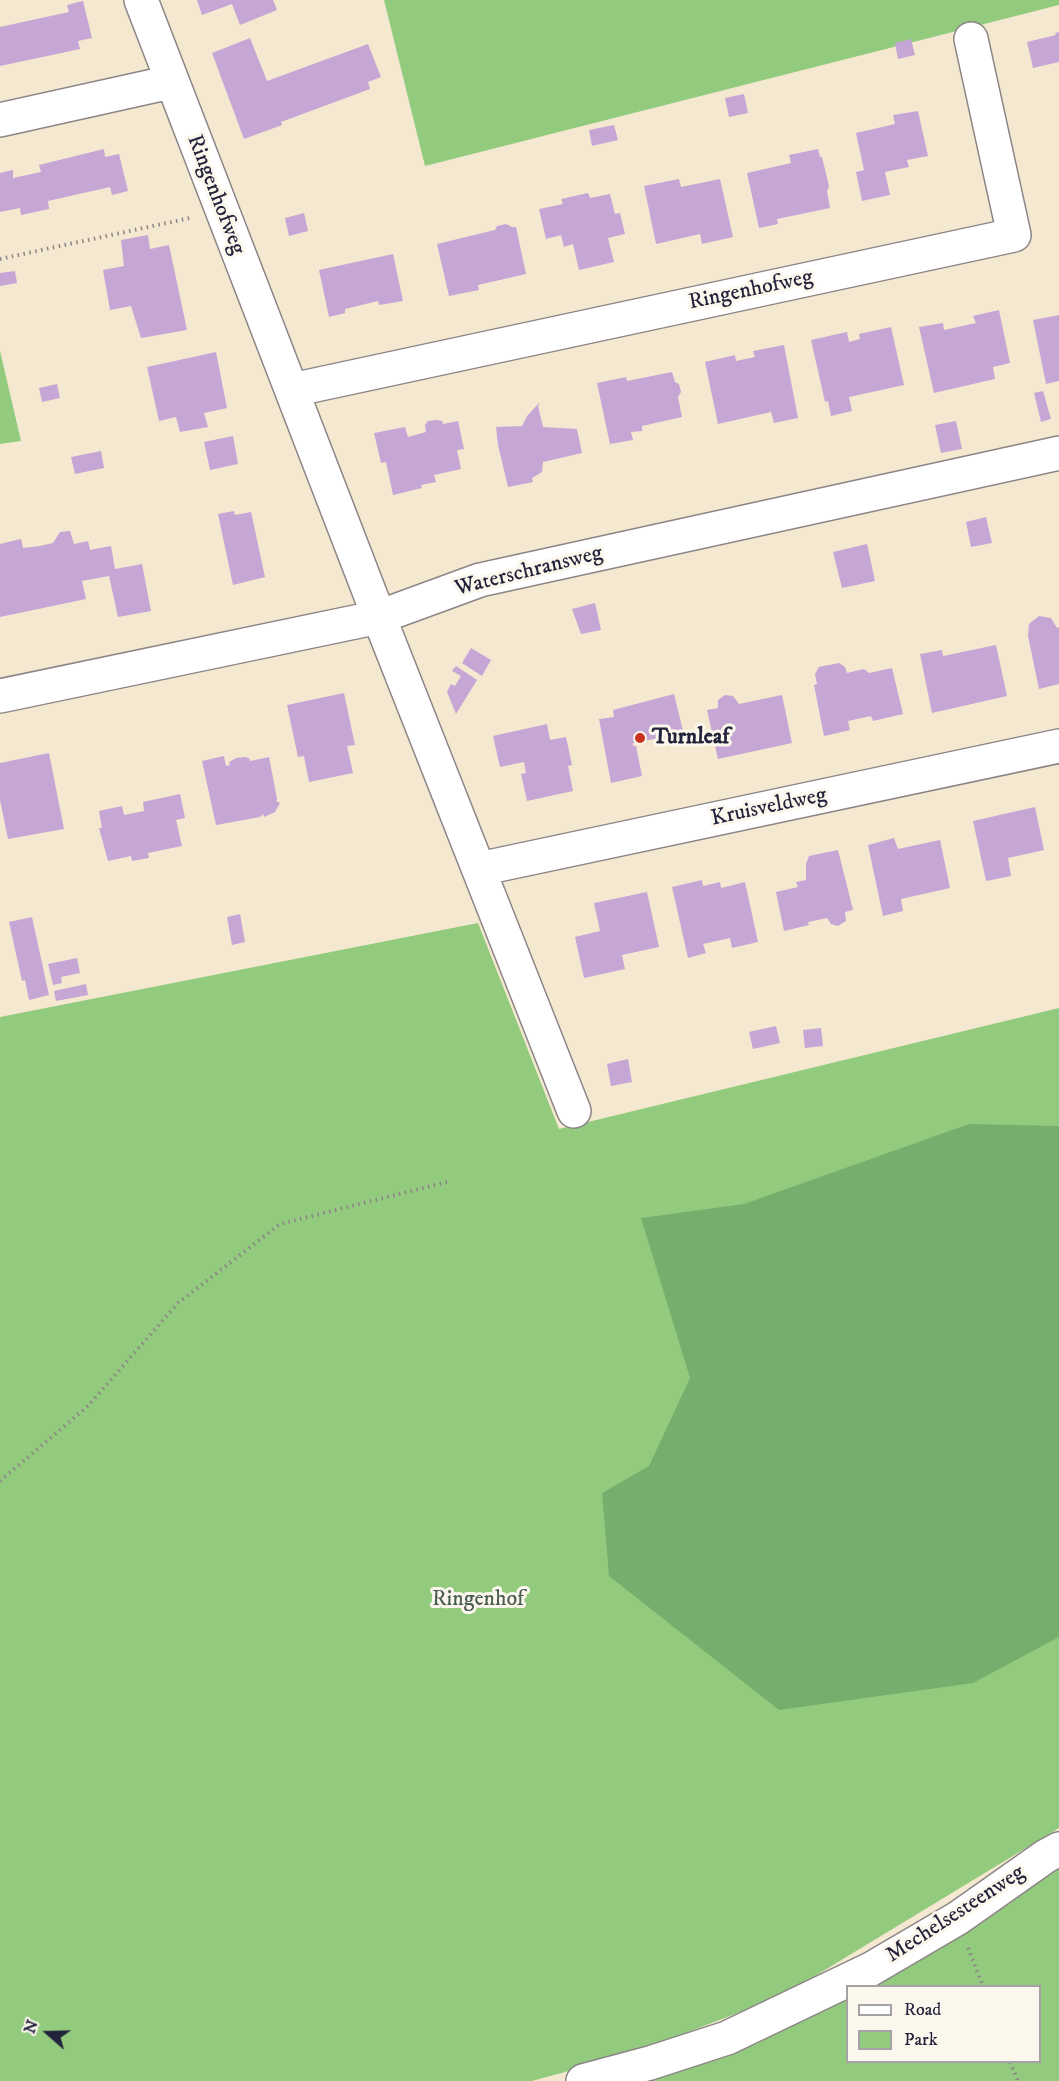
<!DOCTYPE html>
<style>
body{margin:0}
#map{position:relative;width:1059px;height:2081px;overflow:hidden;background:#f5e8d1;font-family:"IM FELL DW Pica",serif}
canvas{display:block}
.legend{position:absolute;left:846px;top:1985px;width:195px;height:78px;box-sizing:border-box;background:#fbf7ec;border:2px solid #a4a2a5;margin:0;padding:8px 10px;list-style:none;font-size:18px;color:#22223b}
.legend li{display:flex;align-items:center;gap:12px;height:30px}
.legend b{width:30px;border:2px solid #a4a2a5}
.north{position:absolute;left:18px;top:2003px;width:60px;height:60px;-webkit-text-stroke:4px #fbf7ec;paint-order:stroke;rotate:290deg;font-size:16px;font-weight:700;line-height:24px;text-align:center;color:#22223b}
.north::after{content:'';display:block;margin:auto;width:21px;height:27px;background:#22223b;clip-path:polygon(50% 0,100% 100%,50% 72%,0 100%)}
</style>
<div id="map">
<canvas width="1059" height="2081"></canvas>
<ul class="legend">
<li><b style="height:8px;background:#fff"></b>Road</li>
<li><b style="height:16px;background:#93cb7e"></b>Park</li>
</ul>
<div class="north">N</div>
</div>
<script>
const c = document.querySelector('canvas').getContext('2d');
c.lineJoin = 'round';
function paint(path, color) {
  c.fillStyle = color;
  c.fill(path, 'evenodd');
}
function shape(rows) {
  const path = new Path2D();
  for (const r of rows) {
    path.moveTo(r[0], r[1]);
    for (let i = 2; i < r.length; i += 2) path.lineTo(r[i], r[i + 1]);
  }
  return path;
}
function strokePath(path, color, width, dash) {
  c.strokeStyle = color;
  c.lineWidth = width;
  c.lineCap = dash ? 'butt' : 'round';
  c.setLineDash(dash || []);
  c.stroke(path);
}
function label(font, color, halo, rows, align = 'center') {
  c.font = font + ' "IM FELL DW Pica",serif';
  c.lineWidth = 6;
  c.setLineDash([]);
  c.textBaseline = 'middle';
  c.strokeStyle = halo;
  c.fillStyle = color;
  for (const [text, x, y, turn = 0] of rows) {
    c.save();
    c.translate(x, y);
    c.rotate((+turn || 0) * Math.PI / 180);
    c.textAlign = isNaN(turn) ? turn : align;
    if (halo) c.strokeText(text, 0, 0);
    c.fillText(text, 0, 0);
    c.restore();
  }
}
const green = shape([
 [384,0,1059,0,1059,5,425,166],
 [0,351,21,441,0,444],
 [478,923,559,1129,1059,1008,1059,1828,782,1996,631,2054,532,2081,0,2081,0,1017],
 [1059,1862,1059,2081,629,2081,847,1994,848,2062,1040,2062,1040,1986,863,1986]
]);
const forest = shape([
 [969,1124,1059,1126,1059,1637,973,1683,779,1710,609,1576,602,1493,649,1466,690,1378,641,1218,744,1204]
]);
const building = shape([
 [197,0,273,0,277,10,240,25,232,4,202,15],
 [83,1,92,38,78,41,80,49,0,66,0,27,69,12,67,5],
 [1059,32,1059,62,1033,68,1027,42,1056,35,1055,33],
 [250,38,267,81,368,44,381,77,368,82,370,89,281,122,282,125,244,139,212,53],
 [911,39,915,55,898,59,895,43],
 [744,94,748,113,729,117,725,98],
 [918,111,928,156,907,160,909,167,885,172,890,195,862,201,856,172,864,170,856,133,895,124,893,115],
 [614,125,618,140,592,146,589,130],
 [104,149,105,157,119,154,128,191,112,195,110,187,48,201,49,209,21,215,20,208,0,212,0,173,13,170,13,178,41,172,39,165],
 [818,149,820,157,822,157,829,186,827,191,830,208,777,219,778,224,759,228,747,173,791,163,789,155],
 [679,179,681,187,720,179,733,237,702,244,700,234,656,244,644,186],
 [588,193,590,198,610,194,615,214,620,213,625,234,608,238,614,262,579,270,573,244,564,247,561,235,546,239,539,209,563,204,561,199],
 [304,213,308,231,289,236,285,218],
 [506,224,512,227,516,227,526,274,478,285,479,290,449,296,437,244,495,230,497,226],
 [148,235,150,249,169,245,187,330,141,338,131,306,110,310,103,270,124,266,121,240],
 [393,254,403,301,379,305,378,301,345,309,345,313,329,317,319,270],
 [15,271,17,283,0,286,0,273],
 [999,310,1010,363,993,367,995,379,934,393,919,327,943,323,944,330,976,323,973,316],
 [1059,315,1059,381,1046,384,1033,320],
 [891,327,904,385,849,397,852,411,831,416,828,401,825,402,811,340,847,332,849,342,860,339,859,334],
 [784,345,798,418,774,423,771,412,718,424,705,362,735,355,736,361,755,357,753,351],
 [216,352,227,408,204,413,208,427,180,432,176,417,159,421,147,367],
 [672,372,675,382,679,384,681,392,678,397,682,417,642,426,642,431,631,432,633,440,610,444,597,383,626,377,627,381],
 [57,384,60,398,42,402,39,388],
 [1043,391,1051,419,1041,422,1034,393],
 [540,402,538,406,543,427,577,429,582,453,543,462,542,472,532,478,533,482,508,487,498,445,496,427,522,426,527,416],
 [436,420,442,421,443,424,458,421,464,449,457,450,461,469,434,475,436,482,421,485,422,488,393,495,386,462,381,463,374,433,405,427,408,437,426,432,425,425,428,421],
 [956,421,962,449,941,453,935,425],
 [233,436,238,464,210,470,204,442],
 [101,451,104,468,75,474,71,457],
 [234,511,235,515,251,512,265,577,233,585,218,514],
 [986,517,992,543,971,547,966,522],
 [70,531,74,544,88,541,90,550,111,546,115,569,142,564,151,611,118,617,109,576,82,581,86,599,0,617,0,544,21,539,23,548,40,546,53,543,60,532],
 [867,544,875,581,842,588,833,552],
 [595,603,601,630,581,634,572,609],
 [1039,616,1051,618,1057,628,1059,627,1059,684,1039,689,1028,636,1029,624],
 [996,645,1007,696,932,713,920,654,942,650,943,656],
 [471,648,491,660,482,676,462,663],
 [839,663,845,667,847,673,864,669,869,673,892,668,903,714,873,721,871,716,848,721,850,730,824,736,814,685,817,684,815,674,819,667],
 [456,666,477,680,456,714,447,692,451,684,455,686,461,676,452,671],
 [344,693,355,745,347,746,353,773,309,782,304,756,298,757,287,705],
 [674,694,684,735,677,737,674,741,666,743,662,740,655,742,654,739,633,743,633,746,636,746,642,776,611,783,599,719,614,717,613,710],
 [725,695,733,696,739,704,782,695,792,743,718,759,707,710,718,708,718,700],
 [547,724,550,740,566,737,572,765,568,766,573,791,527,801,521,774,526,773,524,762,500,767,493,736],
 [49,753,64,829,8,839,0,800,0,763],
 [224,756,226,766,230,765,229,762,236,758,245,757,249,758,250,761,269,757,277,799,276,801,280,803,275,812,264,817,263,814,260,817,216,825,202,761],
 [180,794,185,818,176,820,182,846,148,853,149,858,132,861,131,856,108,861,99,828,102,828,99,811,122,806,124,815,144,811,143,802],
 [1035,807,1044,850,1008,858,1011,876,986,881,973,821],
 [894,838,898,849,940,840,950,888,901,899,903,911,883,916,868,845],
 [838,850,853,910,845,912,846,921,838,926,831,924,827,918,808,922,809,925,784,931,776,892,798,887,796,882,806,880,806,864,809,856],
 [702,880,703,886,720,882,721,888,745,882,758,942,732,948,730,938,703,944,706,953,688,958,672,887],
 [647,892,659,947,622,955,625,969,584,978,575,937,600,931,594,903],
 [240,914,245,942,232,945,227,917],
 [32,917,49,995,29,1000,25,980,22,981,9,922],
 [77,958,80,973,61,977,62,983,53,985,48,964],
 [86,984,88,995,56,1001,54,991],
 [776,1026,780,1043,753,1049,749,1032],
 [821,1028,823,1046,805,1048,803,1030],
 [628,1059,632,1082,611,1086,607,1064]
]);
const path = shape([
 [0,259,190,218],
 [0,1481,88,1406,178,1303,280,1224,451,1181],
 [968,1948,983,1986],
 [1010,2062,1018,2081]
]);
const minor = shape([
 [141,0,379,617,574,1111],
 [0,120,171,82],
 [292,390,1014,235,971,39],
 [0,696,379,617,480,580,1059,453],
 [479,869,1059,746],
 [583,2081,650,2063,727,2038,871,1969,958,1918,1046,1856,1059,1849]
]);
const markers = [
 [640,738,6,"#c8321e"]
];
const streetNames = [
 ["Ringenhofweg",215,195,69],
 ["Ringenhofweg",751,291,-12],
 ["Waterschransweg",529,572,-14],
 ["Kruisveldweg",769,808,-12],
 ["Mechelsesteenweg",956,1915,-33]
];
const poiNames = [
 ["Turnleaf",652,738]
];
const parkNames = [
 ["Ringenhof",478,1600]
];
paint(green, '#93cb7e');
paint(forest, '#76af6d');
paint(building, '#c5a6d5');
strokePath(minor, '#8c8586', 36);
strokePath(path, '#8c8586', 4, [1.5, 4.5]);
strokePath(minor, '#fff', 33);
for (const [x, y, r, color] of markers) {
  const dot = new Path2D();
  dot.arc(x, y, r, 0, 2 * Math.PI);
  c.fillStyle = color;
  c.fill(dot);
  strokePath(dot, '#fbf7ec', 2);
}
label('22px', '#22223b', '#fbf7ec', streetNames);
label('bold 22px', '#22223b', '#fbf7ec', poiNames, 'left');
label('22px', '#4a5d52', '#fbf7ec', parkNames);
</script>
